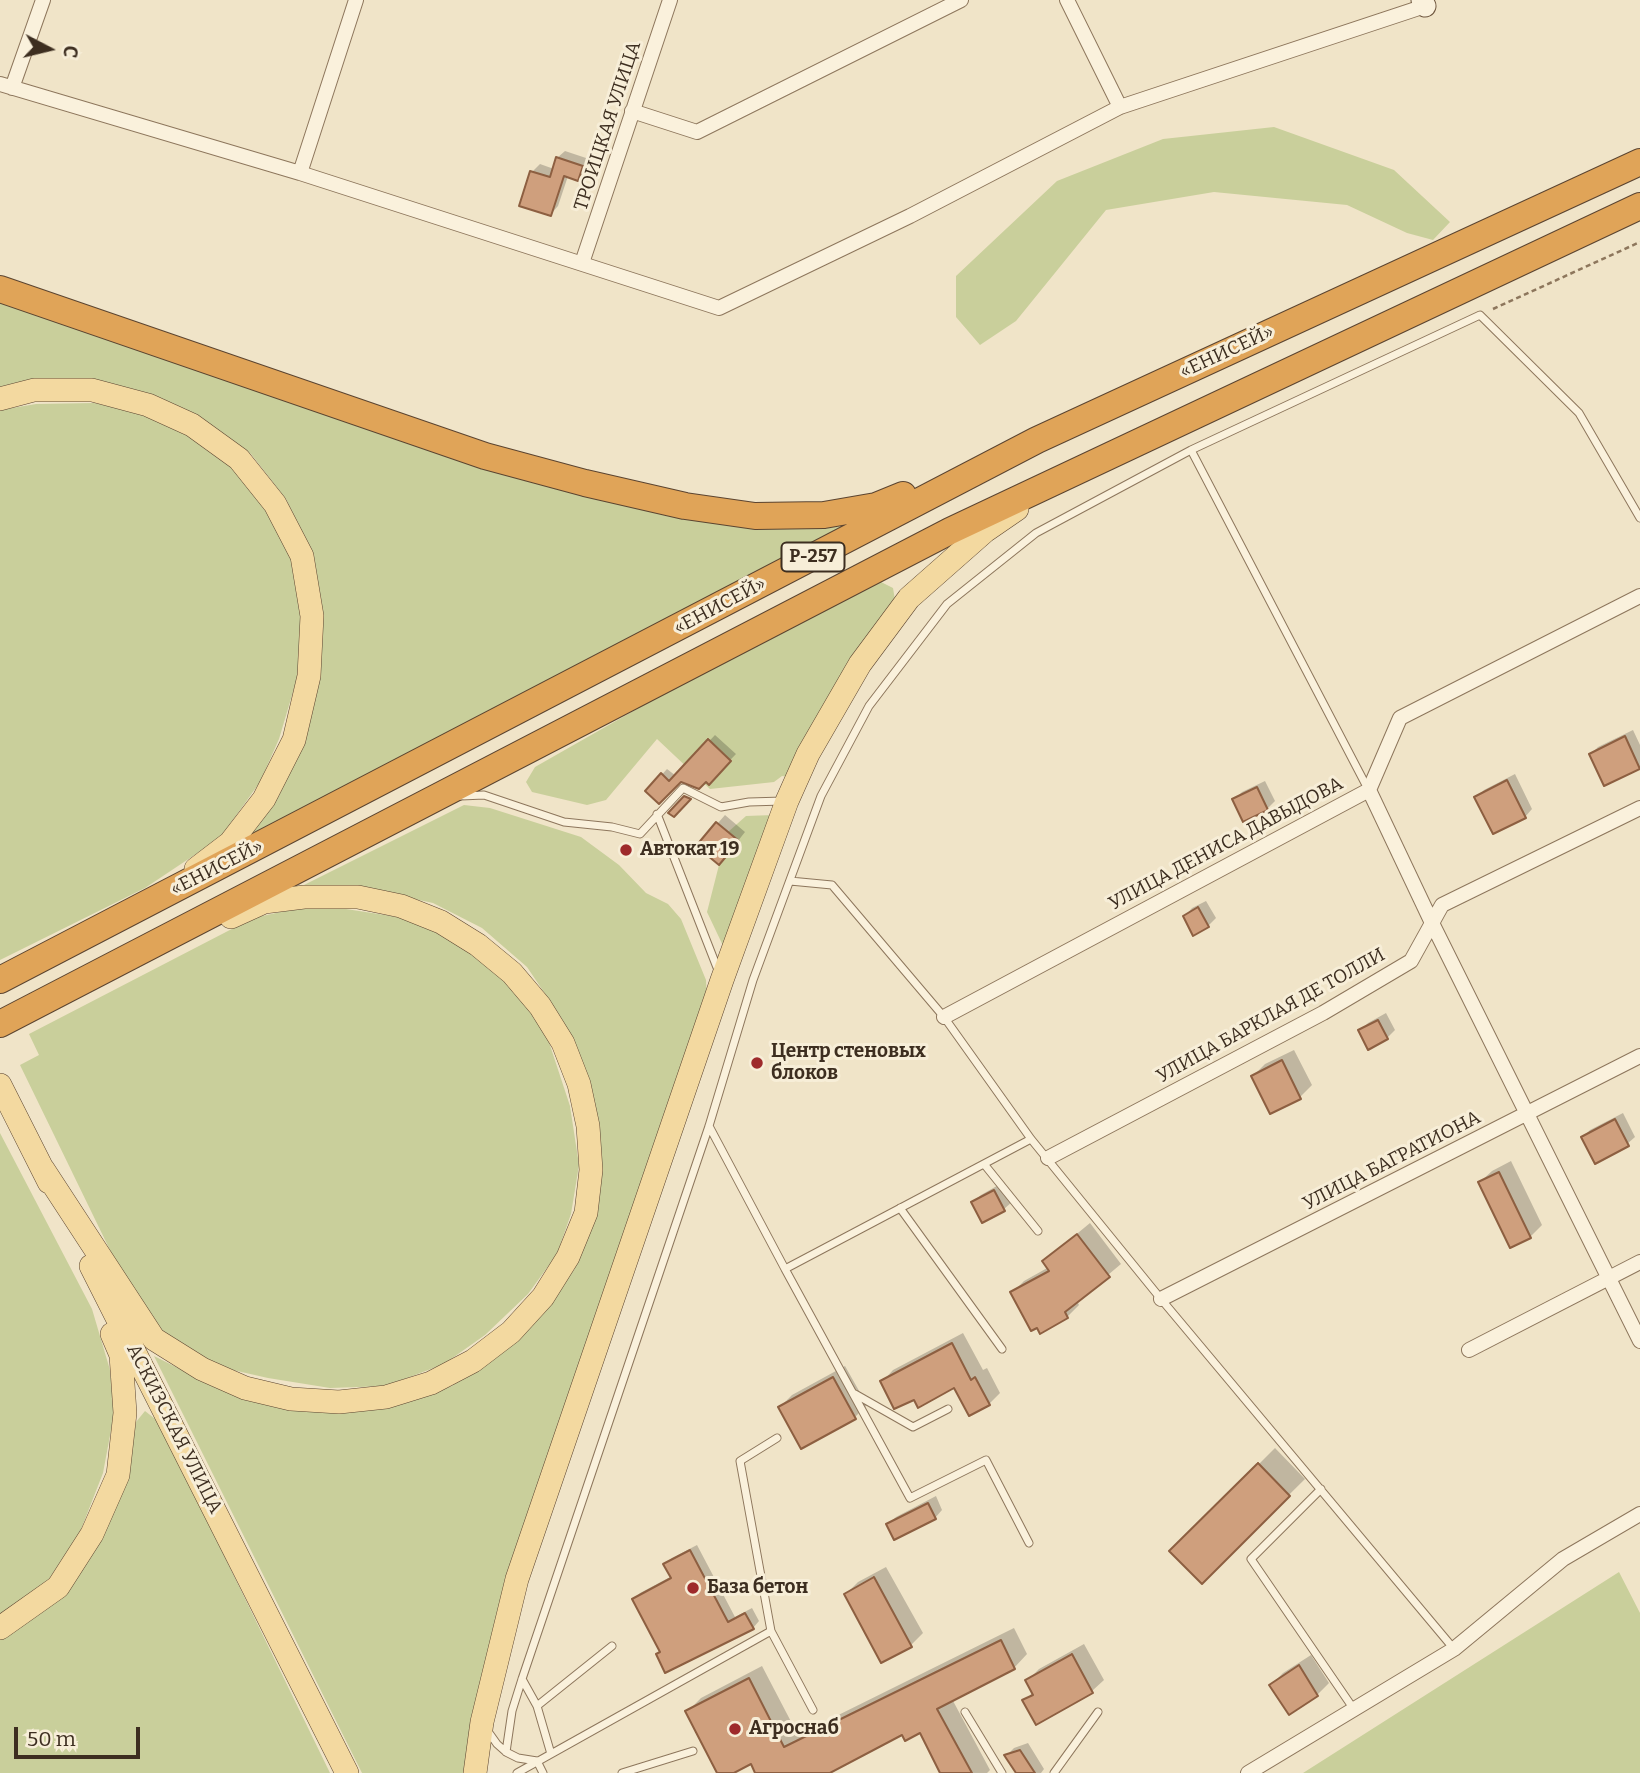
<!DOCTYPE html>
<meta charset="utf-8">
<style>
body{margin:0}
#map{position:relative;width:1640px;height:1773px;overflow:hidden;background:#f0e4c8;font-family:Bitter,serif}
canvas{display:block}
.north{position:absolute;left:14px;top:14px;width:70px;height:70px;-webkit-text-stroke:5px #f7eed8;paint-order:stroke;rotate:97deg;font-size:19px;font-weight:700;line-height:28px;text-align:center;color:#3d2e20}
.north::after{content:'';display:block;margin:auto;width:24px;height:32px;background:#3d2e20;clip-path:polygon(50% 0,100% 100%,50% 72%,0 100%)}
.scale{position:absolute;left:14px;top:1727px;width:126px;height:32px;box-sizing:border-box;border:4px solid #3d2e20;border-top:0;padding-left:9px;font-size:21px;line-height:24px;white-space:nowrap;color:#3d2e20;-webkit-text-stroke:5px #f7eed8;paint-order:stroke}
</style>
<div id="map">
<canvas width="1640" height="1773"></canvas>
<div class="north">С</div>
<div class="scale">50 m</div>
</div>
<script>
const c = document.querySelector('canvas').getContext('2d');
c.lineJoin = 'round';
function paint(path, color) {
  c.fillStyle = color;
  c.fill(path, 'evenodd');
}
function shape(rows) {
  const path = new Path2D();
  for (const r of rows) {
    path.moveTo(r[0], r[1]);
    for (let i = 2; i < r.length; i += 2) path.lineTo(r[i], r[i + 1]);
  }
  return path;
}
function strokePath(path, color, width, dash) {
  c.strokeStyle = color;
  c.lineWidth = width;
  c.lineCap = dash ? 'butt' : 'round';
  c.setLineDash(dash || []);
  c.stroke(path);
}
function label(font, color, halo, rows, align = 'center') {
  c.font = font + ' Bitter,serif';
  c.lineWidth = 6;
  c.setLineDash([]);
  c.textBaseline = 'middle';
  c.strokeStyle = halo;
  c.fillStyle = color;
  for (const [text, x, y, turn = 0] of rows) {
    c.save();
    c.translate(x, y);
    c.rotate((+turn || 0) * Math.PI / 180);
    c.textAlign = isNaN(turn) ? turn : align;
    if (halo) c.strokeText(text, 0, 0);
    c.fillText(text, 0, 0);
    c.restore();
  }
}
const green = shape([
 [1274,127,1394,170,1450,222,1433,240,1407,233,1347,205,1214,192,1106,210,1016,321,980,345,956,317,956,276,1057,181,1163,139],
 [0,296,153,348,755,523,856,527,240,844,279,796,300,747,312,554,286,499,251,454,195,414,148,395,0,389],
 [94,403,146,414,193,436,233,463,268,508,293,563,302,616,298,675,279,739,260,782,220,838,145,888,0,960,0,410,36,404],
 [881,582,893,588,895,600,789,777,782,776,774,782,710,789,657,739,606,800,587,805,532,792,526,782,535,767,788,623],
 [464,805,490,808,581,837,619,865,646,893,668,904,681,919,706,980,707,1001,465,1773,362,1773,154,1356,188,1373,387,1408,452,1386,497,1351,545,1307,574,1270,592,1220,590,1092,562,1019,527,967,482,928,433,903,358,887,300,887],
 [773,815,726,952,707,912,719,865,739,841,728,832,746,816],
 [304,907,346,909,424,921,513,983,545,1030,570,1106,579,1165,571,1214,557,1254,528,1294,485,1335,444,1364,386,1386,330,1388,268,1378,206,1364,156,1329,126,1283,20,1065,39,1055,29,1034,253,918],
 [0,1133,92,1309,110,1370,114,1414,103,1473,80,1532,49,1579,0,1617],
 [145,1411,159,1422,330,1773,0,1773,0,1638,64,1596,125,1481,136,1422],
 [1619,1572,1640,1613,1640,1773,1303,1773]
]);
const shadow = shape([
 [565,151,589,159,585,171,578,179,568,176,558,206,551,214,532,172,540,164,554,169,557,158],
 [1633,730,1640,745,1640,767,1605,784,1591,754,1598,747],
 [715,735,736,754,709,782,706,780,681,780,647,791,667,769,676,776],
 [1515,774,1532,809,1525,817,1477,797,1484,790],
 [1265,781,1275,801,1267,809,1234,800,1242,792],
 [725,815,745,832,727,855,698,846],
 [1206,901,1216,918,1208,926,1185,916,1192,908],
 [1386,1013,1395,1030,1387,1038,1369,1047,1360,1031,1368,1023],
 [1294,1050,1312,1085,1300,1097,1270,1112,1253,1076,1265,1064],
 [1623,1113,1635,1137,1627,1144,1583,1137,1590,1130],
 [1511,1161,1542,1225,1530,1237,1480,1182,1492,1171],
 [1002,1183,1012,1202,1004,1209,973,1202,981,1195],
 [1090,1223,1121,1264,1077,1301,1079,1305,1067,1317,1041,1331,1012,1293,1024,1281,1049,1267,1044,1261],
 [963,1333,983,1370,987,1368,1000,1393,989,1404,955,1386,915,1398,882,1382,893,1370],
 [845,1366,867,1405,855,1417,780,1407,792,1395],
 [1275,1448,1305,1479,1202,1581,1172,1551],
 [936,1496,942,1510,935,1518,888,1524,896,1517],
 [697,1545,735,1617,752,1608,759,1621,753,1628,661,1651,634,1599,640,1593,672,1576,665,1564,672,1558],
 [886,1567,923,1633,911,1645,846,1594,858,1582],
 [1014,1628,1027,1654,1014,1668,952,1699,990,1770,987,1773,942,1773,920,1730,903,1733,826,1773,757,1773,752,1762,730,1773,719,1773,688,1711,701,1698,762,1666,798,1735],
 [1084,1644,1104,1680,1092,1691,1036,1723,1025,1701,1033,1692,1027,1681,1039,1669],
 [1311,1655,1329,1683,1317,1695,1289,1713,1271,1685,1283,1673],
 [1028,1743,1044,1769,1041,1773,1018,1773,1007,1755,1014,1748]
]);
const building = shape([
 [556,157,583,166,578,181,564,176,551,216,519,206,530,171,550,177,556,157],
 [1625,736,1640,769,1604,786,1589,754,1625,736],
 [708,739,731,761,709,785,706,782,699,789,681,782,659,804,645,791,661,773,669,781,708,739],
 [1507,780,1526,818,1493,834,1474,797,1507,780],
 [1257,787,1268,810,1243,822,1232,799,1257,787],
 [684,796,691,799,674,817,668,813,684,796],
 [716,822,739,841,719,865,696,846,716,822],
 [1198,907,1209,927,1193,936,1183,916,1198,907],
 [1378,1020,1388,1039,1368,1050,1358,1030,1378,1020],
 [1282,1060,1301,1099,1270,1114,1251,1076,1282,1060],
 [1615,1119,1629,1146,1595,1164,1581,1137,1615,1119],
 [1499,1172,1531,1238,1510,1248,1478,1182,1499,1172],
 [994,1190,1005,1211,982,1223,971,1202,994,1190],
 [1077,1234,1110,1277,1065,1312,1068,1318,1040,1334,1037,1328,1031,1331,1010,1292,1049,1271,1042,1261,1077,1234],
 [952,1343,971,1380,975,1377,990,1405,969,1416,954,1388,918,1408,914,1400,894,1409,880,1381,952,1343],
 [833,1377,856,1419,801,1449,778,1407,833,1377],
 [1258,1463,1290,1496,1202,1584,1169,1551,1258,1463],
 [928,1503,936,1519,894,1540,886,1524,928,1503],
 [690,1550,728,1622,745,1613,754,1629,665,1673,656,1654,660,1652,632,1599,671,1578,663,1564,690,1550],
 [874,1577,912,1647,881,1663,844,1594,874,1577],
 [1001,1640,1015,1669,937,1709,972,1773,940,1773,920,1733,905,1741,902,1735,830,1773,755,1773,751,1764,734,1773,717,1773,685,1711,749,1678,784,1747,1001,1640],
 [1072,1654,1093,1693,1036,1725,1022,1700,1033,1695,1025,1680,1072,1654],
 [1299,1665,1318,1696,1289,1715,1269,1685,1299,1665],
 [1020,1750,1035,1773,1016,1773,1004,1755,1020,1750]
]);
const path = shape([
 [1493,309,1640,242]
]);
const lane = shape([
 [1191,450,1368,789],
 [461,796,484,795,564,822,612,827,640,834,683,788,721,807,749,802,783,801],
 [657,814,718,970],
 [790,881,832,885,944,1017,1031,1139,1161,1299,1454,1649],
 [709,1126,785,1269,1031,1139],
 [984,1164,1038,1231],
 [900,1208,1002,1349],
 [785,1269,910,1498,986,1460,1029,1543],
 [855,1394,913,1427,948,1409],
 [1321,1489,1251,1559,1353,1708],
 [771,1631,813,1710],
 [522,1679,537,1706,551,1754],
 [537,1706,612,1646],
 [965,1712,1002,1773],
 [487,1730,497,1744,506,1752,518,1758,537,1761],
 [506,1752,512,1711,522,1679,709,1126,753,980,821,796,869,706,947,604,1036,533,1191,450,1480,315,1579,413,1640,518],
 [537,1761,543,1773],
 [517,1773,771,1631,740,1461,777,1438],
 [622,1773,693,1751],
 [1054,1773,1098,1712]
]);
const street = shape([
 [1067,0,1120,107],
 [0,84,300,173,719,308,910,216,1120,107,1425,6],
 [12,88,43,0],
 [632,111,697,132,961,0],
 [300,173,356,0],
 [582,263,670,0],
 [1369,790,1432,923,1640,1341],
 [944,1017,1369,790,1400,718,1640,596],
 [1048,1158,1323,1013,1411,961,1442,905,1640,808],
 [1161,1299,1640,1056],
 [1469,1350,1640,1262],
 [1248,1773,1454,1649,1563,1559,1640,1514]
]);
const secondary = shape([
 [1422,0,1425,6]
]);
const primary = shape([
 [0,399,34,390,92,390,148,405,192,425,239,459,275,504,302,556,312,616,309,676,294,740,264,799,230,843,196,869],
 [0,1085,49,1182],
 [43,1169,154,1339,202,1369,245,1388,291,1399,339,1402,386,1397,431,1383,473,1361,511,1332,543,1297,568,1257,586,1213,591,1170,588,1126,579,1084,563,1043,540,1006,512,973,478,945,441,922,401,906,358,897,304,897,264,902,231,917],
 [91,1266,347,1773],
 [0,1628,58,1587,92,1534,118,1475,125,1413,121,1355,112,1334],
 [475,1773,482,1722,517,1579,722,980,787,801,808,754,860,664,909,598,985,531,1017,509]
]);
const highway = shape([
 [0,289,485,456,585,483,685,506,755,516,824,515,876,506,903,495],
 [0,980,1037,440,1640,162],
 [0,1024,950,531,1640,206]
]);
const markers = [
 [626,850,7,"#9e2a2b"],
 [757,1063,7,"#9e2a2b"],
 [693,1588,7,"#9e2a2b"],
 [735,1729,7,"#9e2a2b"]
];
const shields = [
 [813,557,63]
];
const shieldNames = [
 ["Р-257",813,557]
];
const streetNames = [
 ["ТРОИЦКАЯ УЛИЦА",608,126,-72],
 ["«ЕНИСЕЙ»",1227,352,-25],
 ["«ЕНИСЕЙ»",720,606,-28],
 ["УЛИЦА ДЕНИСА ДАВЫДОВА",1226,844,-28],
 ["«ЕНИСЕЙ»",217,868,-27],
 ["УЛИЦА БАРКЛАЯ ДЕ ТОЛЛИ",1271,1016,-29],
 ["УЛИЦА БАГРАТИОНА",1392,1161,-27],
 ["АСКИЗСКАЯ УЛИЦА",174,1429,63]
];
const poiNames = [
 ["Автокат 19",640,850],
 ["Центр стеновых",771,1052],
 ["блоков",771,1074],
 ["База бетон",707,1588],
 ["Агроснаб",749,1729]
];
paint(green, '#c9cf9b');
paint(shadow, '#0003');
paint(building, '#cf9f7d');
strokePath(building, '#8d5f41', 2);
strokePath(lane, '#8d765c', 9);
strokePath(street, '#8d765c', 16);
strokePath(secondary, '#6f573f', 23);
strokePath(primary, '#5b4430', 24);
strokePath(highway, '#5b4430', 28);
strokePath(path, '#8d765c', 2.5, [5, 3.5]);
strokePath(lane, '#faf1dc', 7);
strokePath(street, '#faf1dc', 14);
strokePath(secondary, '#faf1dc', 21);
strokePath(primary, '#f3d9a0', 23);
strokePath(highway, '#e0a458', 26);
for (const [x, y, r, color] of markers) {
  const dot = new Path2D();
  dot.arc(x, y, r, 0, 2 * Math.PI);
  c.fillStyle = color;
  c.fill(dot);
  strokePath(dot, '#f7eed8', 2.5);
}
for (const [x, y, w] of shields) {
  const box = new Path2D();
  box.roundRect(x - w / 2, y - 14.5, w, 29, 5);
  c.fillStyle = '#f7eed8';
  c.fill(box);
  strokePath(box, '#3d2e20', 2);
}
label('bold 18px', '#3d2e20', null, shieldNames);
label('19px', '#3d2e20', '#f7eed8', streetNames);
label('bold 19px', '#3d2e20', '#f7eed8', poiNames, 'left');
</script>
